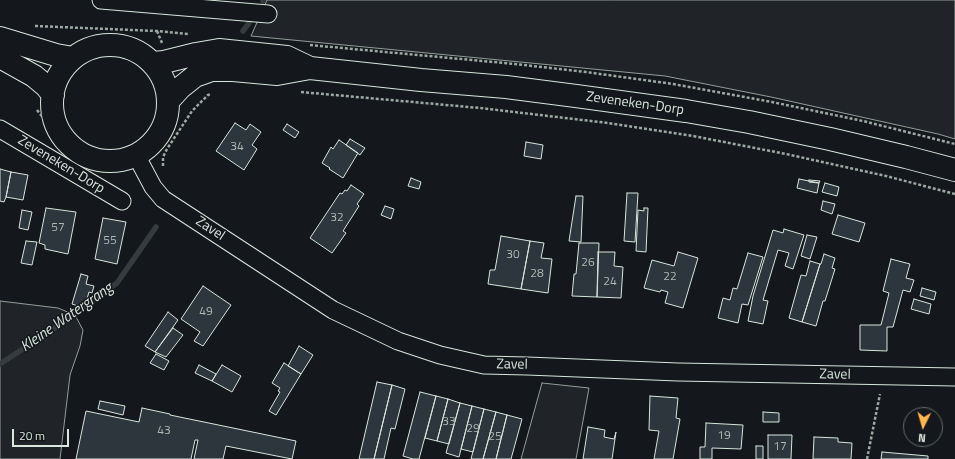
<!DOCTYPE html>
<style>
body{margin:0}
#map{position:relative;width:955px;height:459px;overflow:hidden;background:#14181c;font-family:"Titillium Web",sans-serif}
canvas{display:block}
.north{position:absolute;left:903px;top:407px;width:40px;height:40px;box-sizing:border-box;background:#14181c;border:1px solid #626a69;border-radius:50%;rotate:185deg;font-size:11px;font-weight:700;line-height:16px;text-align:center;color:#d8e6dc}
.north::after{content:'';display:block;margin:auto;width:14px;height:18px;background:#ffb74d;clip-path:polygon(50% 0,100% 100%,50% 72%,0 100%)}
.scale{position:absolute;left:12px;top:429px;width:57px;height:18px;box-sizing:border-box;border:2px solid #d8e6dc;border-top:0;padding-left:5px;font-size:12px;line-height:14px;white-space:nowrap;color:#d8e6dc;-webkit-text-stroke:3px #14181c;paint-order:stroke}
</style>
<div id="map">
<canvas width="955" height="459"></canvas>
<div class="north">N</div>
<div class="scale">20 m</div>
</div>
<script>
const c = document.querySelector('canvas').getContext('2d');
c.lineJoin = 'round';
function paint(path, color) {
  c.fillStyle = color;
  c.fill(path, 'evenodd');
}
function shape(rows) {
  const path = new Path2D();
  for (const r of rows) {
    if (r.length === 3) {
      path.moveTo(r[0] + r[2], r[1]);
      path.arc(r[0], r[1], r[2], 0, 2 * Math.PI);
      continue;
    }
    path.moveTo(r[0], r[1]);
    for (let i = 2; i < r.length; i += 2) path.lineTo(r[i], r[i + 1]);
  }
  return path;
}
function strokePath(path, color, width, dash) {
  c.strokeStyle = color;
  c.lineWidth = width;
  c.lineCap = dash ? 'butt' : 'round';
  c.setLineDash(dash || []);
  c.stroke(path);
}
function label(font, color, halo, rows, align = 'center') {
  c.font = font + ' "Titillium Web",sans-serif';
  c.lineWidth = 3;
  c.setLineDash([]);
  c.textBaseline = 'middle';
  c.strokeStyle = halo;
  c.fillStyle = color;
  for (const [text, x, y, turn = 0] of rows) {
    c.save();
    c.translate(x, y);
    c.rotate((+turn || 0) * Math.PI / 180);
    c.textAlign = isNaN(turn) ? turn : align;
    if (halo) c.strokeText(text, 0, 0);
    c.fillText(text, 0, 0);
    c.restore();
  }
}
const green = shape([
 [267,0,955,0,955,139,938,134,771,97,665,76,251,36,267,0],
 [0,301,58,308,75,315,83,330,80,346,70,375,60,459,0,459,0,301],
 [542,383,589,388,576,459,521,459,542,383]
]);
const stream = shape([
 [263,1,263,0],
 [243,31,249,23],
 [0,364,58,326,117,283,156,227]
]);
const building = shape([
 [235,123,246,130,250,124,261,132,252,145,257,149,244,170,216,151,235,123],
 [287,124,299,132,295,138,283,130,287,124],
 [350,139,365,148,360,155,346,145,350,139],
 [339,140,358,153,343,178,329,169,330,168,322,163,331,147,333,149,339,140],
 [526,142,543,145,541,159,524,156,526,142],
 [0,169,11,172,6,197,4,202,0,201,0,169],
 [11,172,28,175,23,200,6,197,11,172],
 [411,178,421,182,419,189,408,186,411,178],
 [799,179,819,183,817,193,797,188,799,179],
 [809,180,820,181,819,183,809,182,809,180],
 [825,183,839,187,837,196,822,192,825,183],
 [351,185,364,194,357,204,359,206,343,231,346,233,332,253,310,238,340,193,342,194,345,190,347,191,351,185],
 [627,193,638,193,635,242,624,241,627,193],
 [576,196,583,196,581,242,569,241,576,196],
 [823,201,835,204,832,214,821,210,823,201],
 [385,206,394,209,391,219,381,215,385,206],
 [46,208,76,212,68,254,45,249,45,245,39,243,46,208],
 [644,208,648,208,646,252,636,251,638,210,644,211,644,208],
 [22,210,32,212,28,230,19,228,22,210],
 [838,215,865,223,859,242,832,234,838,215],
 [103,218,126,222,117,264,95,259,103,218],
 [784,229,804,235,793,269,785,266,789,253,778,250,763,300,768,301,763,324,748,321,753,296,773,230,783,233,784,229],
 [807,235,817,237,810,259,801,256,807,235],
 [501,236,530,241,521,289,488,284,490,270,495,270,501,236],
 [26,241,37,242,32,265,21,263,26,241],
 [530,241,544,243,541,258,552,259,548,293,521,289,530,241],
 [579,243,599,243,597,297,572,296,574,274,576,274,579,243],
 [598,252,615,252,614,266,623,267,621,298,597,297,598,252],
 [678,252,698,258,683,308,665,303,668,292,661,290,660,292,644,288,652,260,674,266,678,252],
 [748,253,763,257,748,305,742,304,738,323,718,318,723,298,730,300,733,288,737,289,748,253],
 [824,254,835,258,832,268,835,269,825,301,823,301,816,326,802,322,820,264,821,264,824,254],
 [891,259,910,264,906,278,914,280,910,292,903,290,893,327,887,327,887,351,860,350,860,325,881,325,889,293,883,291,891,259],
 [810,261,820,264,802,322,789,318,801,275,806,276,810,261],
 [81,274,88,276,86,284,94,286,92,293,89,292,87,299,78,306,72,304,81,274],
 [203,286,231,305,203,346,194,341,200,332,181,319,203,286],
 [922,288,936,292,934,300,920,296,922,288],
 [914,299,931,304,929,314,911,309,914,299],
 [168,312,178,320,155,352,145,346,168,312],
 [173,328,183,335,166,357,155,352,173,328],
 [299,346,313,355,301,374,288,366,299,346],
 [156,354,169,361,164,370,150,363,156,354],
 [284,363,301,374,276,415,269,411,280,392,278,391,280,388,272,383,284,363],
 [199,365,216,374,212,381,195,373,199,365],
 [222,365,241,376,232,392,212,381,222,365],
 [377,382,392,385,374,459,359,459,377,382],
 [392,385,405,389,395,429,391,428,384,459,374,459,392,385],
 [420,392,436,396,419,459,413,459,403,456,420,392],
 [436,396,448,399,437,441,425,438,436,396],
 [650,396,678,398,676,418,680,419,673,459,654,459,659,431,649,430,650,396],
 [448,399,460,403,449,444,437,441,448,399],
 [100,401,125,406,123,415,98,409,100,401],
 [460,403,472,406,459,457,446,453,460,403],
 [472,406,484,409,473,452,461,449,472,406],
 [142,408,170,414,170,415,296,441,292,459,226,446,223,459,194,459,198,440,195,440,191,459,76,459,86,411,139,422,142,408],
 [484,409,496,412,483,459,471,459,484,409],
 [496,412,507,415,496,459,483,459,496,412],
 [763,412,779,413,779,422,763,422,763,412],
 [507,415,522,419,511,459,496,459,507,415],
 [706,423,743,425,741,449,712,448,712,459,700,459,700,447,705,447,706,423],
 [588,427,605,430,604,437,614,439,616,432,612,459,583,459,588,427],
 [768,435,792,435,791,459,768,459,768,435],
 [814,437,838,438,838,442,852,443,851,459,813,459,814,437],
 [756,446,763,446,763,459,756,459,756,446],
 [882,452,928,456,928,459,881,459,882,452]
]);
const path = shape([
 [35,26,157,31,188,34],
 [157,31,162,43],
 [310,45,515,64,586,72,673,84,772,102,863,121,955,144],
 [301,92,480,108,608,123,693,136,786,154,886,176,955,194],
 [37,110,44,119,52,138],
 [163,166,163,157,167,149,192,111,208,95,211,94],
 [867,459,880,394]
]);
const minor = shape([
 [101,0,268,14],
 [0,129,122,201],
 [136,155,153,187,163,199,333,310,398,341,440,355,484,365,527,366,678,372,955,377]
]);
const primary = shape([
 [0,38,56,55,73,58],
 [110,103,58],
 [0,57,34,76,46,86,53,95],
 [153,63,164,62,196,54,219,50,287,57,310,68],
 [169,100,180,88,195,76,212,70,233,70,277,74,310,68,421,80,506,87,576,96,686,111,749,122,830,139,906,157,955,170]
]);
const numberNames = [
 ["34",237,147],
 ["32",337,218],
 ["57",58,228],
 ["55",110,241],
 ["30",513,255],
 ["26",588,263],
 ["28",537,274],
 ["22",670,277],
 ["24",610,282],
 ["49",206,312],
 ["33",449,422],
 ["29",473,429],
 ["43",164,431],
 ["19",724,436],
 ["25",495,437],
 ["17",780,447]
];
const streetNames = [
 ["Zeveneken-Dorp",635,104,8],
 ["Zeveneken-Dorp",61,165,31],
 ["Zavel",210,229,33],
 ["Zavel",512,365,1],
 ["Zavel",835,375,1]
];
const waterNames = [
 ["Kleine Watergrang",67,318,-35]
];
paint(green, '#202428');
strokePath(green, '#939e99', 1);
strokePath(stream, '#363b3e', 5.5);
paint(building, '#2c363c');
strokePath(building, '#d8e6dc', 1);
strokePath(minor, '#d8e6dc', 19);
strokePath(primary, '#d8e6dc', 24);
strokePath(path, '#9da8a2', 2.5, [3, 2]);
strokePath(minor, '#14181c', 17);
strokePath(primary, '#14181c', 22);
label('12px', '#adbab4', null, numberNames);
label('14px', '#d8e6dc', '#14181c', streetNames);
label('italic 15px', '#d8e6dc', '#14181c', waterNames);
</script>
